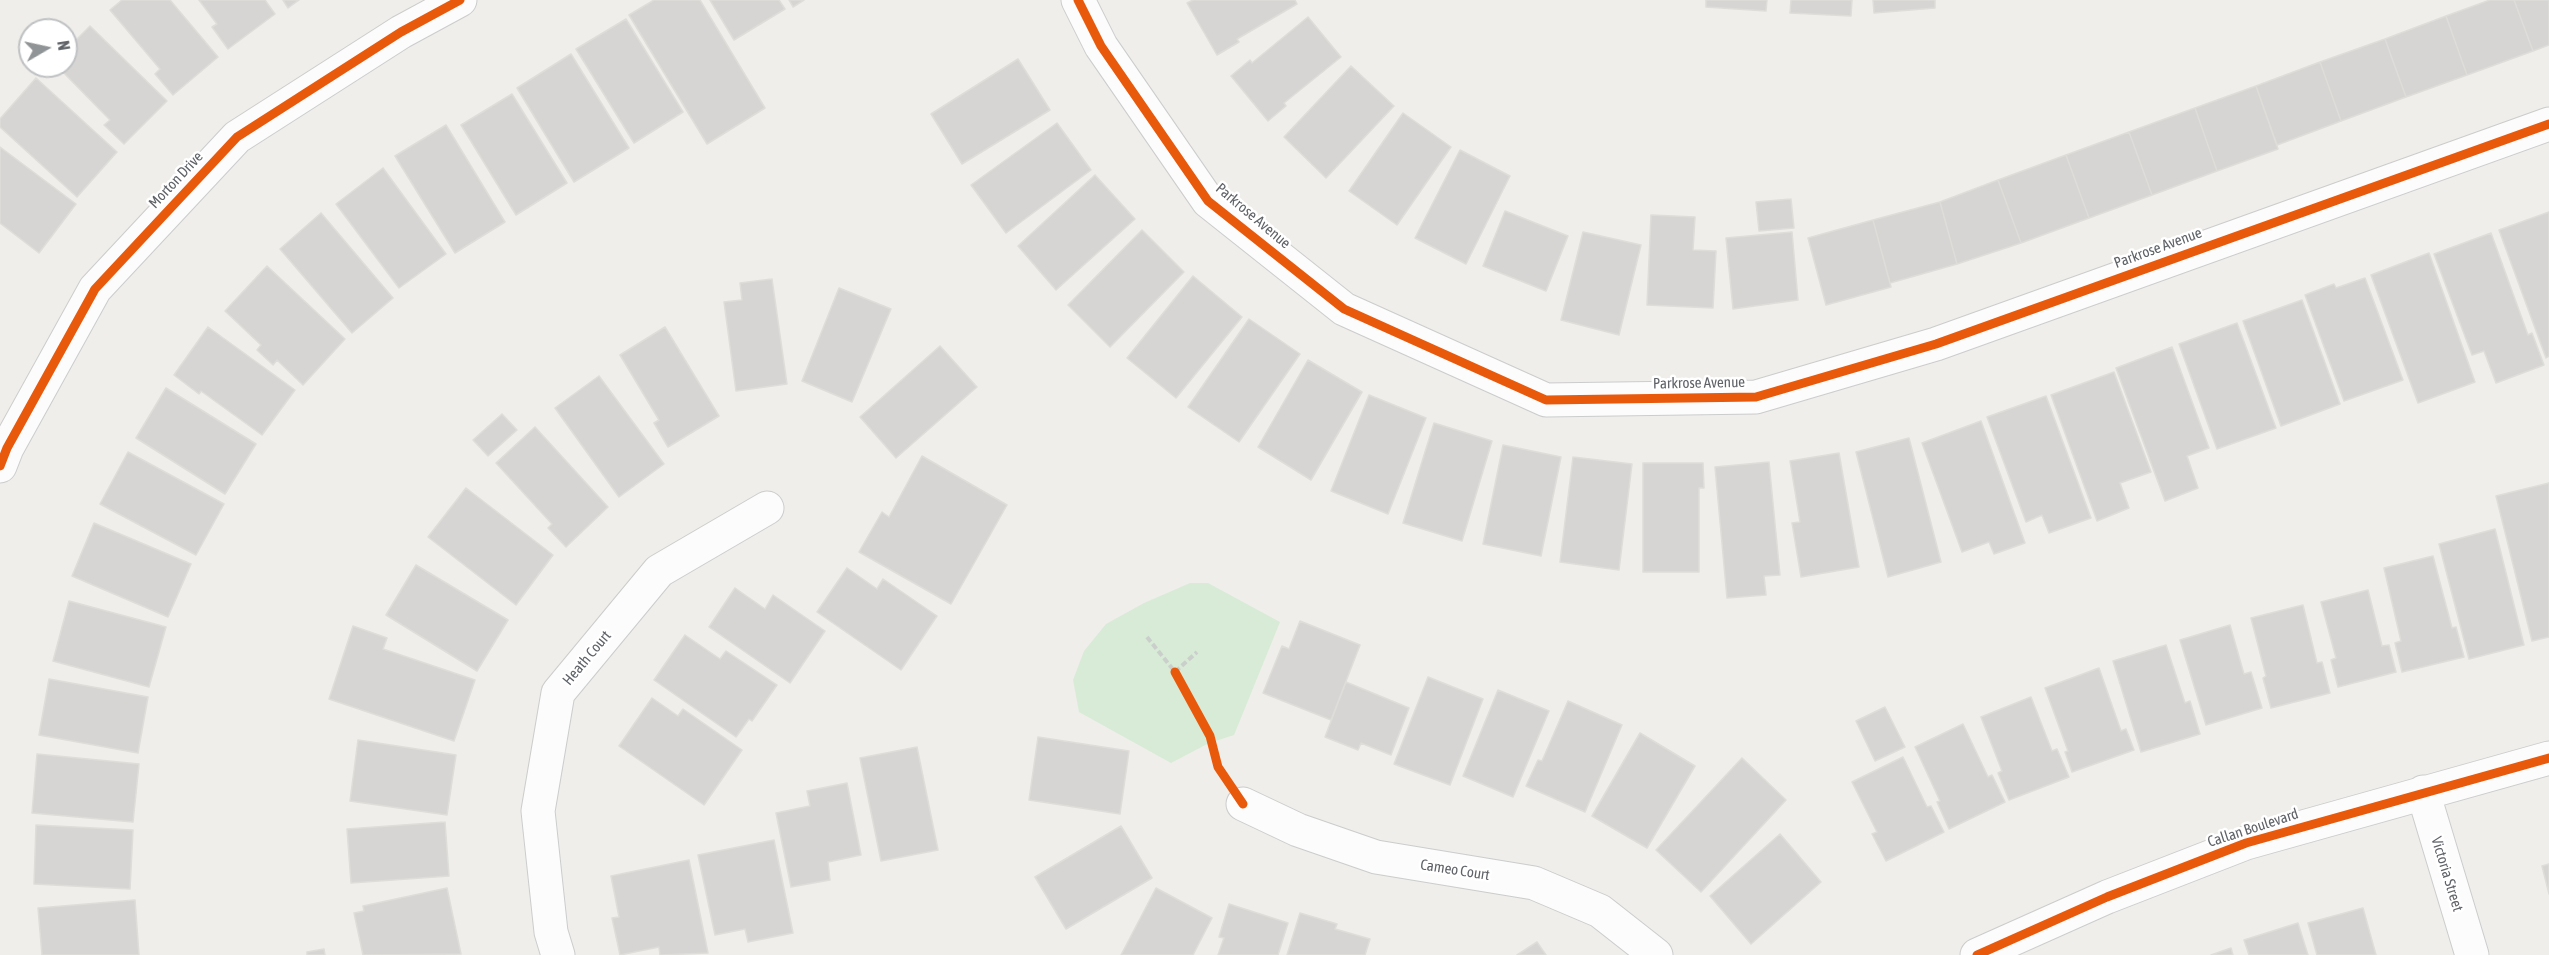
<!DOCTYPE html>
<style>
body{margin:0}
#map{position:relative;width:2549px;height:955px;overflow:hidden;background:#efeeea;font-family:"Asap Condensed",sans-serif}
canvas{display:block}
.north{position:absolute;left:18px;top:18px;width:60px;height:60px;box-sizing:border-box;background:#fff;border:2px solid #bfc1c3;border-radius:50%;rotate:81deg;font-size:16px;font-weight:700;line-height:24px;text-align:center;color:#5f6368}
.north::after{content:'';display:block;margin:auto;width:21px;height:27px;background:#919496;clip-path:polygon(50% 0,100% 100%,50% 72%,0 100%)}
</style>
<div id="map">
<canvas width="2549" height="955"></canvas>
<div class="north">N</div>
</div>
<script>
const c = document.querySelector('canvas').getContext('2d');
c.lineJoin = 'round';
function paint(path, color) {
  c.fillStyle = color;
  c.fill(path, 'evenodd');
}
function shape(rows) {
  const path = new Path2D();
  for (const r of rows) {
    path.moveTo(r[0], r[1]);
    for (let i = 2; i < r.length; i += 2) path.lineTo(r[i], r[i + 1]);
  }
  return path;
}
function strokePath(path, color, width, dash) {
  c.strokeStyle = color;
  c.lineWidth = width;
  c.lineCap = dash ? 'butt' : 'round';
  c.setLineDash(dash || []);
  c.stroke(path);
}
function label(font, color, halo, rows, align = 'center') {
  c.font = font + ' "Asap Condensed",sans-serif';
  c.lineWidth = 5;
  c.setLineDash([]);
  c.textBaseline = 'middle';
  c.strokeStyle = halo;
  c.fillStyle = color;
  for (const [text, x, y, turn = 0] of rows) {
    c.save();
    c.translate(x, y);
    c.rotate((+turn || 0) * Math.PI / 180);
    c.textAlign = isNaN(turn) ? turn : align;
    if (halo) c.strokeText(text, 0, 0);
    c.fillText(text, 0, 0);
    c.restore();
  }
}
const green = shape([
 [1190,583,1208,583,1280,622,1234,735,1209,743,1171,763,1079,712,1073,680,1084,651,1106,624,1144,603]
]);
const building = shape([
 [122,0,170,0,218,57,173,95,155,74,160,69,110,10,122,0],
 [199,0,265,0,275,14,228,49,212,27,217,24,199,0],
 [283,0,299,0,288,8,283,0],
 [654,0,700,0,765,108,707,144,629,15,654,0],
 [710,0,779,0,785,9,734,40,710,0],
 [789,0,804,0,793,7,789,0],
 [1193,0,1295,0,1297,4,1237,39,1239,42,1217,55,1187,3,1193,0],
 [1706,0,1767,0,1766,11,1706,7,1706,0],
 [1791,0,1852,0,1851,16,1790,13,1791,0],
 [1873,0,1935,0,1935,8,1874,13,1873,0],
 [2490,0,2514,0,2533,51,2467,75,2446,16,2490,0],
 [2514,0,2549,0,2549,45,2533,51,2514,0],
 [2446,16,2467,75,2406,97,2385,39,2446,16],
 [1308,17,1341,57,1284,103,1286,106,1268,121,1231,76,1250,60,1252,63,1308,17],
 [626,19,683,112,634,143,576,49,626,19],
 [90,26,167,101,124,144,104,125,110,120,57,66,66,66,66,50,90,26],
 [2385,39,2406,97,2341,121,2320,62,2385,39],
 [571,54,629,148,574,182,517,88,571,54],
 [1018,59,1050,110,962,164,931,114,1018,59],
 [2320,62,2341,121,2277,145,2256,86,2320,62],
 [1351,66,1394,106,1326,178,1284,137,1351,66],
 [36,78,117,152,77,197,0,127,0,119,36,78],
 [2256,86,2278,149,2217,171,2195,108,2256,86],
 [512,94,567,183,516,215,461,125,512,94],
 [2195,108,2217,171,2152,195,2129,132,2195,108],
 [1403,113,1451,147,1397,225,1349,191,1403,113],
 [1057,123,1091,170,1006,233,971,185,1057,123],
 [446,125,505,222,455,253,395,156,446,125],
 [2129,132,2152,195,2089,218,2066,155,2129,132],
 [0,147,76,204,39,253,0,223,0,147],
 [1460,150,1510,176,1466,264,1415,238,1460,150],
 [2066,155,2089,218,2021,243,1998,180,2066,155],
 [383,168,446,254,399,288,336,204,383,168],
 [1095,175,1135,219,1056,290,1018,246,1095,175],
 [1998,180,2021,243,1957,264,1940,202,1998,180],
 [1791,199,1794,228,1759,231,1756,202,1791,199],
 [1940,202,1957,264,1890,283,1873,220,1940,202],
 [1505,211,1568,236,1546,291,1483,266,1505,211],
 [2549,212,2549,356,2546,358,2499,230,2549,212],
 [321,213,393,298,352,333,280,249,321,213],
 [1651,215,1695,217,1693,250,1716,251,1713,308,1647,305,1651,215],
 [1873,220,1891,287,1826,305,1808,238,1873,220],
 [1142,230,1184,272,1110,347,1068,305,1142,230],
 [1583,232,1641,245,1619,335,1561,320,1583,232],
 [1792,232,1798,300,1733,309,1726,238,1792,232],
 [2491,233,2528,335,2532,333,2544,365,2496,383,2484,351,2472,355,2434,254,2491,233],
 [2429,253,2475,382,2418,403,2371,275,2429,253],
 [267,266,345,339,303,385,277,360,273,365,257,350,261,345,225,311,267,266],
 [1193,276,1242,317,1176,398,1127,358,1193,276],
 [2365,278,2403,380,2344,401,2305,295,2334,284,2336,288,2365,278],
 [772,279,787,384,736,391,724,302,742,300,740,283,772,279],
 [839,288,891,309,852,402,802,381,839,288],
 [2302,300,2340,404,2281,426,2243,321,2302,300],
 [1249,319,1300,354,1239,442,1188,407,1249,319],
 [2237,323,2276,428,2217,449,2179,344,2237,323],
 [208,327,295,390,262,435,201,391,199,394,174,375,208,327],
 [665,327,719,416,668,447,654,423,659,420,620,355,665,327],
 [940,346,977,387,896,458,860,417,940,346],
 [2172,347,2209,448,2187,456,2198,488,2165,501,2116,368,2172,347],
 [1308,360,1362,392,1311,480,1258,447,1308,360],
 [2114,372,2151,472,2120,483,2129,508,2097,521,2051,395,2114,372],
 [599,376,664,464,619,497,555,408,599,376],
 [166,388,256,444,225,494,136,438,166,388],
 [1369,395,1426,418,1388,514,1331,491,1369,395],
 [2046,396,2091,518,2049,533,2042,515,2026,522,1987,417,2046,396],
 [502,414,517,430,488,456,473,440,502,414],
 [1981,421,2025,543,1994,554,1989,542,1962,552,1922,443,1981,421],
 [1434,423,1492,441,1462,541,1403,523,1434,423],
 [535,427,608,507,566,547,548,528,552,524,496,463,535,427],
 [1909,438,1941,562,1888,577,1856,452,1909,438],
 [1503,445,1561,457,1541,556,1483,544,1503,445],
 [128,452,224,504,196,555,100,504,128,452],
 [1839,453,1859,567,1801,577,1792,523,1800,522,1790,461,1839,453],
 [922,456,1007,505,951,604,859,552,882,512,889,517,922,456],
 [1573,457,1632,464,1619,570,1560,562,1573,457],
 [1769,462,1780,575,1764,576,1766,595,1727,598,1715,467,1769,462],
 [1643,463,1703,463,1704,488,1699,488,1699,572,1643,572,1643,463],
 [2549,483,2549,637,2532,641,2496,496,2549,483],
 [466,488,553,555,516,605,428,537,466,488],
 [94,523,191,564,168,617,72,576,94,523],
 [2495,529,2524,645,2469,659,2439,544,2495,529],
 [2433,556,2452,628,2456,627,2464,657,2402,672,2395,643,2401,641,2384,568,2433,556],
 [416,565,508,620,477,671,386,615,416,565],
 [847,568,877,589,883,579,937,616,901,670,817,612,847,568],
 [735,588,765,609,773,595,825,631,790,683,709,627,735,588],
 [2368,590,2382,646,2389,645,2396,672,2338,687,2331,660,2336,658,2321,602,2368,590],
 [69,601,166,627,149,687,53,661,69,601],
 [2303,605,2317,663,2322,662,2330,693,2271,708,2263,678,2266,676,2251,618,2303,605],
 [1300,621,1360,645,1331,720,1263,693,1282,646,1289,649,1300,621],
 [2230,625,2244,674,2251,672,2262,708,2206,725,2180,640,2230,625],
 [353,626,387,638,383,649,475,680,454,741,329,699,353,626],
 [685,635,720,659,726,651,777,685,752,721,749,719,736,737,654,680,685,635],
 [2166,645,2185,703,2190,701,2200,734,2141,752,2113,661,2166,645],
 [2099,668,2121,731,2126,729,2134,750,2072,772,2065,752,2068,751,2045,688,2099,668],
 [1428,677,1483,699,1450,785,1394,764,1428,677],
 [49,679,148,697,138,753,39,735,49,679],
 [1346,682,1409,708,1391,755,1361,743,1358,750,1325,737,1346,682],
 [1498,690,1549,711,1513,797,1463,776,1498,690],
 [2031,697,2052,751,2057,749,2069,777,2009,800,1998,773,2002,771,1981,717,2031,697],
 [652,698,678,716,683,709,742,750,704,805,619,746,652,698],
 [1568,701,1622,725,1585,812,1526,786,1538,760,1542,761,1568,701],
 [1885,707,1905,747,1875,761,1856,721,1885,707],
 [1963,724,1988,777,1992,775,2005,802,1949,829,1937,802,1940,801,1915,747,1963,724],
 [1640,733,1695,766,1647,848,1592,816,1640,733],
 [1038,737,1129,751,1120,814,1029,800,1038,737],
 [358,740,456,755,447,815,350,801,358,740],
 [917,747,938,850,881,861,860,758,917,747],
 [37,754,139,764,133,822,32,813,37,754],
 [1903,757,1927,807,1931,806,1944,832,1886,861,1872,834,1877,832,1852,782,1903,757],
 [1742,758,1786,800,1701,892,1656,850,1742,758],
 [847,783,861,855,828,862,830,880,791,887,776,813,810,806,807,791,847,783],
 [445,822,449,876,351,883,347,829,445,822],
 [36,825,133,830,130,889,34,884,36,825],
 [1121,826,1152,878,1066,929,1035,877,1121,826],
 [1780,834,1821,882,1751,944,1710,896,1780,834],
 [774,840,793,933,748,942,745,929,715,935,698,855,774,840],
 [689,860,708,953,660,955,659,947,620,955,612,918,619,917,611,876,689,860],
 [2549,864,2549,894,2542,866,2549,864],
 [447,888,461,954,363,955,354,913,364,911,363,906,447,888],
 [1156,888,1212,918,1193,955,1121,955,1156,888],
 [135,900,139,955,42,955,38,908,135,900],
 [1229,904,1288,923,1278,955,1218,955,1224,938,1219,937,1229,904],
 [2363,908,2376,955,2317,955,2308,923,2363,908],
 [1300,913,1337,924,1335,929,1370,939,1365,955,1287,955,1300,913],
 [2298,923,2308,955,2249,955,2244,940,2298,923],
 [1537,942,1546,955,1517,955,1537,942],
 [2231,948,2233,955,2211,955,2231,948],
 [324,949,325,955,307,955,307,952,324,949]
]);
const path = shape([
 [1147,637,1175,672,1197,652]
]);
const minor = shape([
 [1078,0,1101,46,1208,201,1344,309,1546,400,1756,397,1936,344,2549,124],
 [0,466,7,448,95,289,237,137,401,32,460,0],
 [2423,792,2472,955],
 [1243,804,1298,830,1376,857,1534,883,1600,911,1656,955],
 [558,955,551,932,538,811,558,693,659,571,767,508],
 [1977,955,2107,897,2246,843,2549,758]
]);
const cycleway = shape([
 [1078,0,1101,46,1208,201,1344,309,1546,400,1756,397,1936,344,2549,124],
 [0,466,7,448,95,289,237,137,401,32,460,0],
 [1175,672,1210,736,1218,767,1243,804],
 [1977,955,2107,897,2246,843,2549,758]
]);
const streetNames = [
 ["Morton Drive",176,180,-47],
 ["Parkrose Avenue",1253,216,40],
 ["Parkrose Avenue",2158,248,-20],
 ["Parkrose Avenue",1699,383,-1],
 ["Heath Court",587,658,-50],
 ["Callan Boulevard",2253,828,-18],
 ["Cameo Court",1455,870,9],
 ["Victoria Street",2447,874,73]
];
paint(green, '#d8ebd6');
paint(building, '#d6d5d3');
strokePath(building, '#deddd9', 1.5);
strokePath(minor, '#cbcccc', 35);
strokePath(path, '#cacfcc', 4, [6, 3]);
strokePath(minor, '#fdfcfc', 33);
strokePath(cycleway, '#e8590c', 9);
label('15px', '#5f6368', '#fff', streetNames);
</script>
